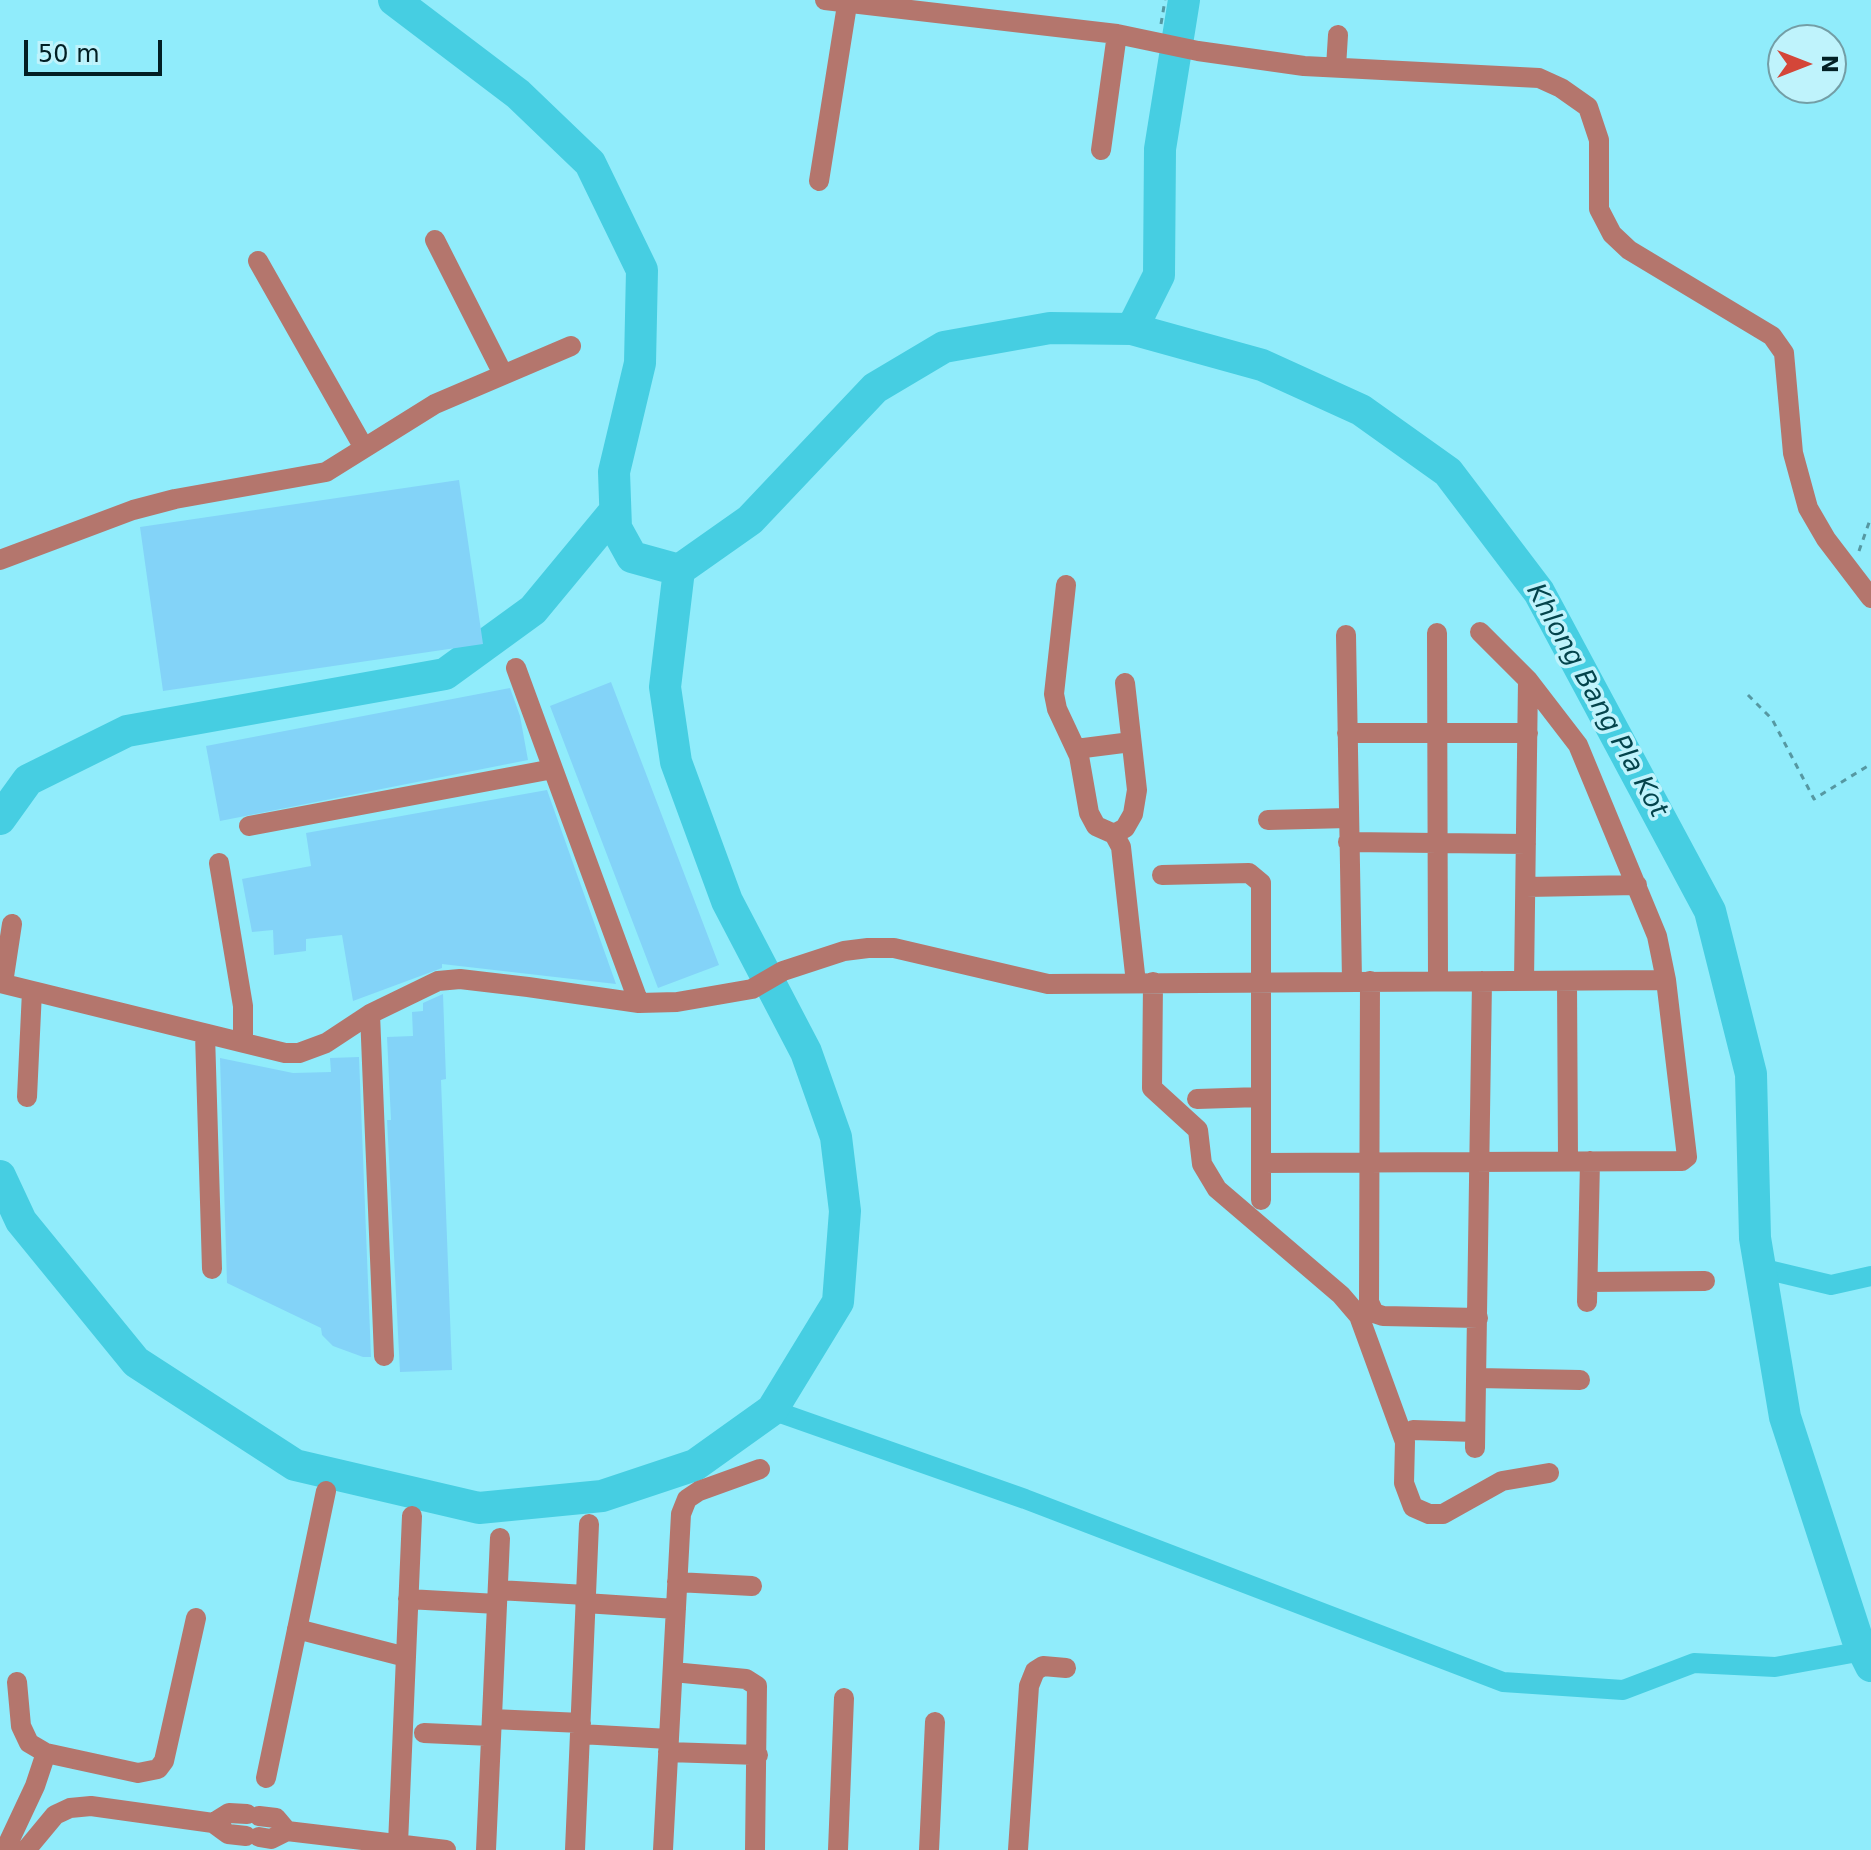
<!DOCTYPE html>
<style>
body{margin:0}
#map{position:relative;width:1871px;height:1850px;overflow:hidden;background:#90ecfb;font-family:"DejaVu Sans",sans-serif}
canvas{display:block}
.north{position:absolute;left:1767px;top:24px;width:80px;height:80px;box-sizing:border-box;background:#bff3fc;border:2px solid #739ea6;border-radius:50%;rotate:90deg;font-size:22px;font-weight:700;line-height:32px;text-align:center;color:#021f24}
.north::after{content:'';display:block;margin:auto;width:28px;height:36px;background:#d44639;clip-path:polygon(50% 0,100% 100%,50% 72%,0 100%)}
.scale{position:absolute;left:24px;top:40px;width:138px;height:36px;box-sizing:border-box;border:4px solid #021f24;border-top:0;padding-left:10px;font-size:24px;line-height:28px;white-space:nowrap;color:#021f24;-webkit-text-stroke:6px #bff3fc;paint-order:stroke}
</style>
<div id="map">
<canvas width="1871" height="1850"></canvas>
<div class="north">N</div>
<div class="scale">50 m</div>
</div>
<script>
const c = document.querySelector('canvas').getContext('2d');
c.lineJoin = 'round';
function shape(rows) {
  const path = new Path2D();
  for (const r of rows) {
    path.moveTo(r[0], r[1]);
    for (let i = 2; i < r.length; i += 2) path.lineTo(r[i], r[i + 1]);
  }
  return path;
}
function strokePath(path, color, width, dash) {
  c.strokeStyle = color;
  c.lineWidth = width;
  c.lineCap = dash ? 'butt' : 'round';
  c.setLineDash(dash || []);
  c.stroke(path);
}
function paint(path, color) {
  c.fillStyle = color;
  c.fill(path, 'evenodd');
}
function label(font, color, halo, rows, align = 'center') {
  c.font = font + ' "DejaVu Sans",sans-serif';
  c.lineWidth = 7;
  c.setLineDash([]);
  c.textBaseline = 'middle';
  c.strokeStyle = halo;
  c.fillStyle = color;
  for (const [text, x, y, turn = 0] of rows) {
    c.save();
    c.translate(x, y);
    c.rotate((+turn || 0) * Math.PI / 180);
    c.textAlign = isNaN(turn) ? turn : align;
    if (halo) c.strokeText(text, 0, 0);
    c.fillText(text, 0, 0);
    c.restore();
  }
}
const canal = shape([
 [1760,1268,1831,1285,1871,1276],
 [772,1410,1025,1499,1503,1682,1623,1690,1694,1663,1775,1667,1863,1651]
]);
const river = shape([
 [394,0,518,94,590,163,642,270,640,363,614,472,616,528,632,557,679,570,750,520,875,388,944,347,1050,328,1132,329,1262,365,1361,410,1448,472,1539,592,1710,911,1751,1074,1755,1238,1785,1417,1857,1638,1871,1666],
 [1132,329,1159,275,1160,149,1184,0],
 [0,819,28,780,127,731,445,674,533,610,615,511],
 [0,1176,21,1221,136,1362,295,1465,479,1508,602,1496,695,1465,772,1410,838,1302,845,1211,836,1137,806,1052,727,901,676,762,665,687,679,570]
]);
const building = shape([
 [459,480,483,644,163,691,140,527],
 [611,682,719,965,658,988,550,706],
 [510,688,520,716,528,760,220,821,206,746],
 [547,790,616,984,442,964,442,968,353,1001,342,935,306,939,306,951,274,955,273,930,252,932,242,879,311,866,306,833],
 [443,994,446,1079,441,1080,452,1370,400,1372,387,1120,391,1120,387,1037,413,1036,412,1012,423,1011,423,1003],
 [359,1057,371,1357,363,1357,333,1346,322,1335,321,1328,227,1283,220,1058,293,1073,331,1072,330,1058]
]);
const path = shape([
 [1161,24,1165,0],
 [1859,551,1871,517],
 [1748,695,1772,719,1814,799,1871,764]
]);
const minor = shape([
 [825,0,1117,34,1198,51,1304,66,1539,78,1561,88,1588,107,1599,140,1599,209,1612,234,1629,250,1772,336,1784,353,1793,453,1808,508,1826,539,1871,598],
 [1336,67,1338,35],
 [1101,150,1117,34],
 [819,181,847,5],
 [435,240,503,374],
 [258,261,364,448],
 [0,560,133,510,175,499,326,472,435,404,571,346],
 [1066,585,1054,694,1057,709,1079,756,1089,813,1096,826,1114,834,1121,847,1136,983],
 [1437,633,1438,981],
 [1346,635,1352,981],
 [516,668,553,769],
 [1347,733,1528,733],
 [1076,749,1131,742],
 [1268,820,1348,818],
 [249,826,553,769,639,1003],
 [1114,834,1125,828,1133,814,1137,790,1125,683],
 [1348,842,1526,844],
 [219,863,243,1006,243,1043],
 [1162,875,1249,873,1261,883,1261,1200],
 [1526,887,1637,885],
 [1370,981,1369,1302,1374,1313,1383,1316,1478,1318],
 [1524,981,1528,680],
 [1567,981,1568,1161],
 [1153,982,1152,1088,1198,1130,1202,1164,1217,1189,1341,1295,1359,1316,1405,1442,1404,1483,1413,1507,1429,1514,1443,1514,1502,1481,1549,1473],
 [0,983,285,1053,299,1053,326,1043,370,1014,438,981,460,979,528,987,639,1003,677,1002,752,989,783,971,844,951,868,948,894,948,1048,984,1666,980],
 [3,983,12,924],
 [370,1014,384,1356],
 [205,1034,212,1269],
 [27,1097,32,991],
 [1197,1099,1260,1097],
 [1261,1163,1682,1161,1687,1157,1666,980,1657,936,1578,745,1528,680,1480,632],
 [1588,1282,1705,1281],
 [1587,1302,1590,1161],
 [1478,1378,1580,1380],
 [1413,1430,1475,1432],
 [1475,1448,1482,981],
 [677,1582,752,1586],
 [498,1590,586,1595],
 [408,1599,497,1604],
 [585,1603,676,1609],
 [297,1629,406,1657],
 [673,1672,746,1679,757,1686,755,1850],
 [17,1682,21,1726,29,1743,46,1753],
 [492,1719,581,1723],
 [424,1733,491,1736],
 [580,1734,669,1739],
 [668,1752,758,1755],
 [266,1778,326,1491],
 [259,1816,276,1818,287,1831],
 [213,1823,229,1813,247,1814],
 [259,1837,271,1839,287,1831,446,1850],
 [398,1844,412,1516],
 [5,1850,35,1786,46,1753,138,1773,158,1769,164,1761,196,1618],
 [26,1850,55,1815,70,1808,91,1806,213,1823,228,1834,246,1836],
 [486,1850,500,1538],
 [575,1850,589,1524],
 [663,1850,681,1514,687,1499,699,1491,760,1469],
 [838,1850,844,1698],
 [929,1850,935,1722],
 [1018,1850,1029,1686,1035,1671,1043,1666,1066,1668]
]);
const waterNames = [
 ["Khlong Bang Pla Kot",1596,701,61]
];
strokePath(canal, '#46cee2', 20);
strokePath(river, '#46cee2', 32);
paint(building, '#83d3f8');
strokePath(path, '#5698a2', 3, [6, 6]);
strokePath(minor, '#b4766d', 20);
label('italic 26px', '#04444c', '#bff3fc', waterNames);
</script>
